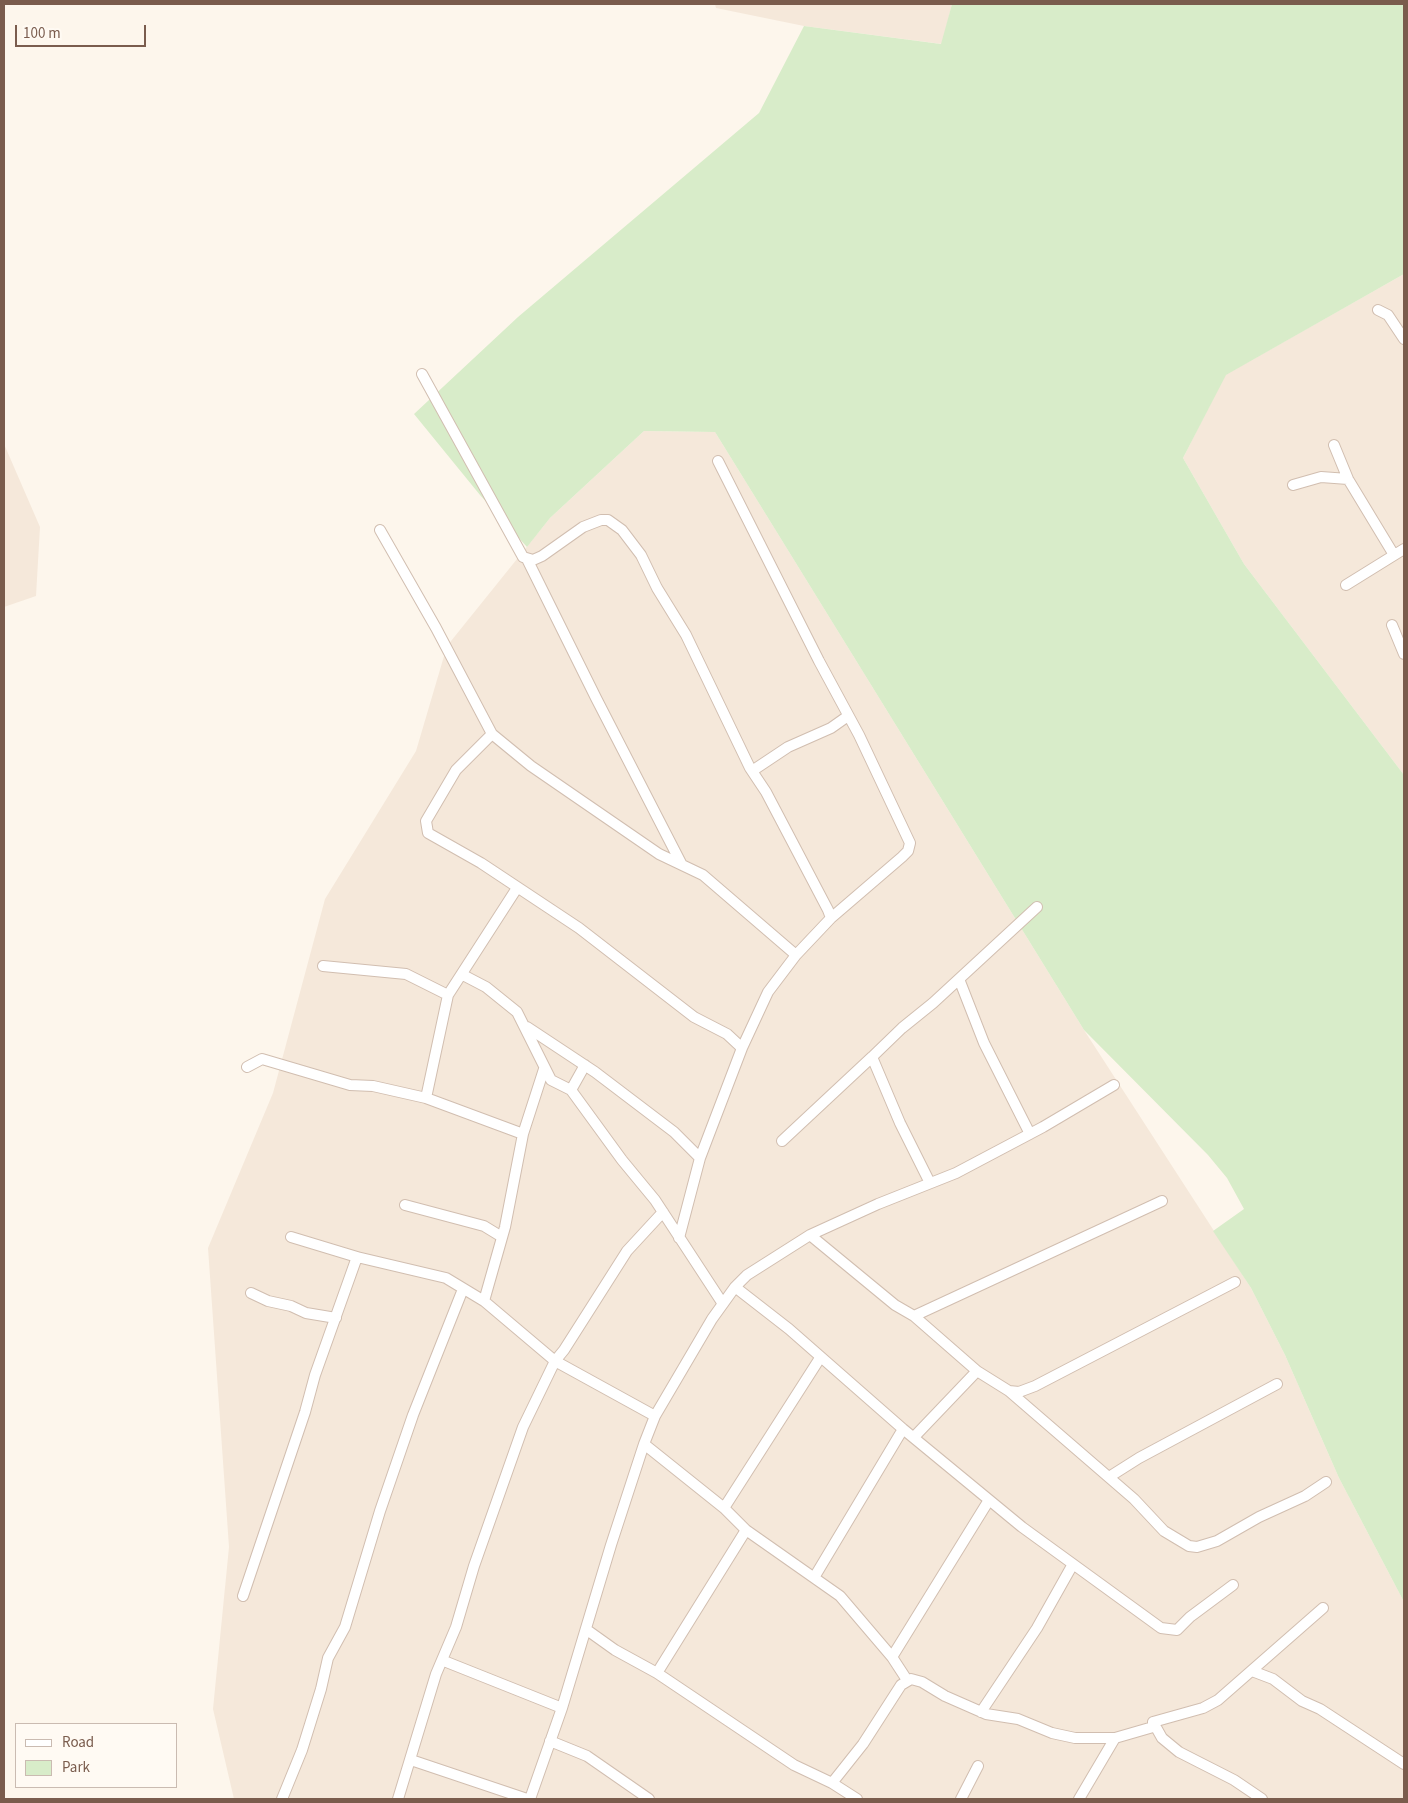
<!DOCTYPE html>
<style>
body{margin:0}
#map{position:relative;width:1408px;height:1803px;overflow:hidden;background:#fdf6ec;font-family:"Source Sans 3",sans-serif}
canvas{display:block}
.frame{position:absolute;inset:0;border:5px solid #7a5c4d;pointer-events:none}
.legend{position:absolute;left:15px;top:1723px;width:162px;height:65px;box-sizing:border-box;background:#fffaf3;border:1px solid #cabbb1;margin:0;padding:6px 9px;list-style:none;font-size:15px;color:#7a5c4d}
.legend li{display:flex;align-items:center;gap:10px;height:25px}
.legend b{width:25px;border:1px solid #cabbb1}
.scale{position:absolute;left:15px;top:25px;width:131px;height:22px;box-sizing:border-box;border:2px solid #7a5c4d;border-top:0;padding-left:6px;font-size:15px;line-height:18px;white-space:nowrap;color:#7a5c4d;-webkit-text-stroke:4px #fffaf3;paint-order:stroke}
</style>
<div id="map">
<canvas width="1408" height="1803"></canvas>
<div class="frame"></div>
<ul class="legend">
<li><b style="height:6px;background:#fff"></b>Road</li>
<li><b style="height:14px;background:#d8ecc9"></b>Park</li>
</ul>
<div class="scale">100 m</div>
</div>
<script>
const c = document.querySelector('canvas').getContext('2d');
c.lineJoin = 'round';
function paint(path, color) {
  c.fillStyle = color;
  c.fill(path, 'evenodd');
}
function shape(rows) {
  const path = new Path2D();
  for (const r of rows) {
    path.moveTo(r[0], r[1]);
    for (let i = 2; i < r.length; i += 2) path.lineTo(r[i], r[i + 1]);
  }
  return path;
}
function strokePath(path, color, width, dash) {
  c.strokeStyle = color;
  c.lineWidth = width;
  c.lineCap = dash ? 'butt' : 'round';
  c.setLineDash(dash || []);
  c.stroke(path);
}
const residential = shape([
 [715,4,952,4,942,44,804,26,716,8],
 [1404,274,1404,775,1244,564,1183,458,1225,375],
 [644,431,715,432,1084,1030,1251,1288,1285,1355,1339,1478,1404,1602,1404,1799,234,1799,213,1709,229,1547,208,1248,273,1093,325,899,416,751,447,646,550,518],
 [4,444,40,527,36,596,4,607]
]);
const green = shape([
 [952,4,1404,4,1404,274,1226,375,1183,458,1244,564,1404,775,1404,1602,1339,1478,1285,1355,1251,1288,1213,1231,1244,1209,1227,1178,1208,1155,1084,1030,715,432,644,431,550,518,527,547,480,495,414,414,518,317,759,113,804,26,941,44]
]);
const street = shape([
 [1378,310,1388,315,1404,339],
 [422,374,523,557,533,560,542,556,583,527,601,520,608,520,622,530,641,555,657,588,686,635,750,768,766,792,828,910,831,918,796,955],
 [1334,445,1348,479,1394,555],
 [718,461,819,661,859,735,910,843,908,851,902,857,831,918],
 [1293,485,1321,477,1348,479],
 [380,530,436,628,492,734,531,766,659,854,703,875,796,955,768,992,742,1048,700,1158,679,1238],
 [527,559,596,698,682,865],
 [1346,585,1404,549],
 [1392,625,1404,654],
 [492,734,456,770,426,821,428,833,481,863,579,928,694,1017,727,1034,742,1048],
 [752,771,788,747,831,728,848,716],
 [323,966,406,974,448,995],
 [463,975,486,987,517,1012,551,1080,571,1090,622,1160,655,1200,723,1304],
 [959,979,984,1043,1030,1134],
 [527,1027,595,1072,674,1132,700,1158],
 [872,1057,902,1028,933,1003,1037,907],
 [247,1067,262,1059,350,1085,373,1086,426,1098],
 [571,1090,585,1065],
 [523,1134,544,1069],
 [782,1141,872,1057,900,1123,930,1183],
 [405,1205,484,1226,502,1237],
 [810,1235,895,1305,914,1316,977,1371,1009,1391,1134,1499,1164,1531,1189,1546,1197,1547,1217,1541,1259,1517,1305,1496,1326,1482],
 [291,1237,357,1257,446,1278,484,1301,555,1361,655,1416],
 [735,1287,789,1329,903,1429,1022,1527,1161,1628,1177,1630,1190,1617,1233,1585],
 [251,1293,268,1301,291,1306,306,1313,336,1318],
 [484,1301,505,1227,523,1134,426,1098,448,995,517,888],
 [914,1316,1162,1201],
 [1009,1391,1019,1392,1035,1386,1235,1282],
 [914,1437,977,1371],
 [644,1444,724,1508,746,1530,840,1596,892,1657,907,1680],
 [1109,1477,1139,1458,1277,1384],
 [724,1508,820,1358],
 [815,1576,903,1429],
 [243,1596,305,1412,315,1375,357,1257],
 [587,1630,615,1650,657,1673,794,1765,832,1783,857,1799],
 [892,1657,989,1500],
 [444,1661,562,1708],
 [1252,1671,1273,1679,1302,1701,1320,1709,1404,1764],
 [657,1673,746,1530],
 [981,1712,1037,1628,1073,1564],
 [1153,1722,1203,1708,1218,1700,1323,1608],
 [550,1741,587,1756,649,1799],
 [411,1760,527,1799],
 [832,1783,863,1744,901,1685,911,1679,922,1682,945,1696,986,1714,1018,1719,1052,1733,1075,1738,1115,1738,1153,1727,1153,1722,1162,1738,1179,1752,1234,1780,1262,1799],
 [282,1799,302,1750,321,1689,328,1658,345,1627,380,1511,413,1415,463,1289],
 [398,1799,436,1674,456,1627,474,1566,523,1427,555,1361,564,1350,627,1251,663,1212],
 [530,1799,562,1708,611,1545,644,1444,655,1416,712,1319,735,1287,747,1275,810,1235,878,1204,956,1173,1043,1127,1114,1085],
 [961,1799,978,1766],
 [1079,1799,1115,1738]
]);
paint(residential, '#f5e8da');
paint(green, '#d8ecc9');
strokePath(street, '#d1beb0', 12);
strokePath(street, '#fff', 10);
</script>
